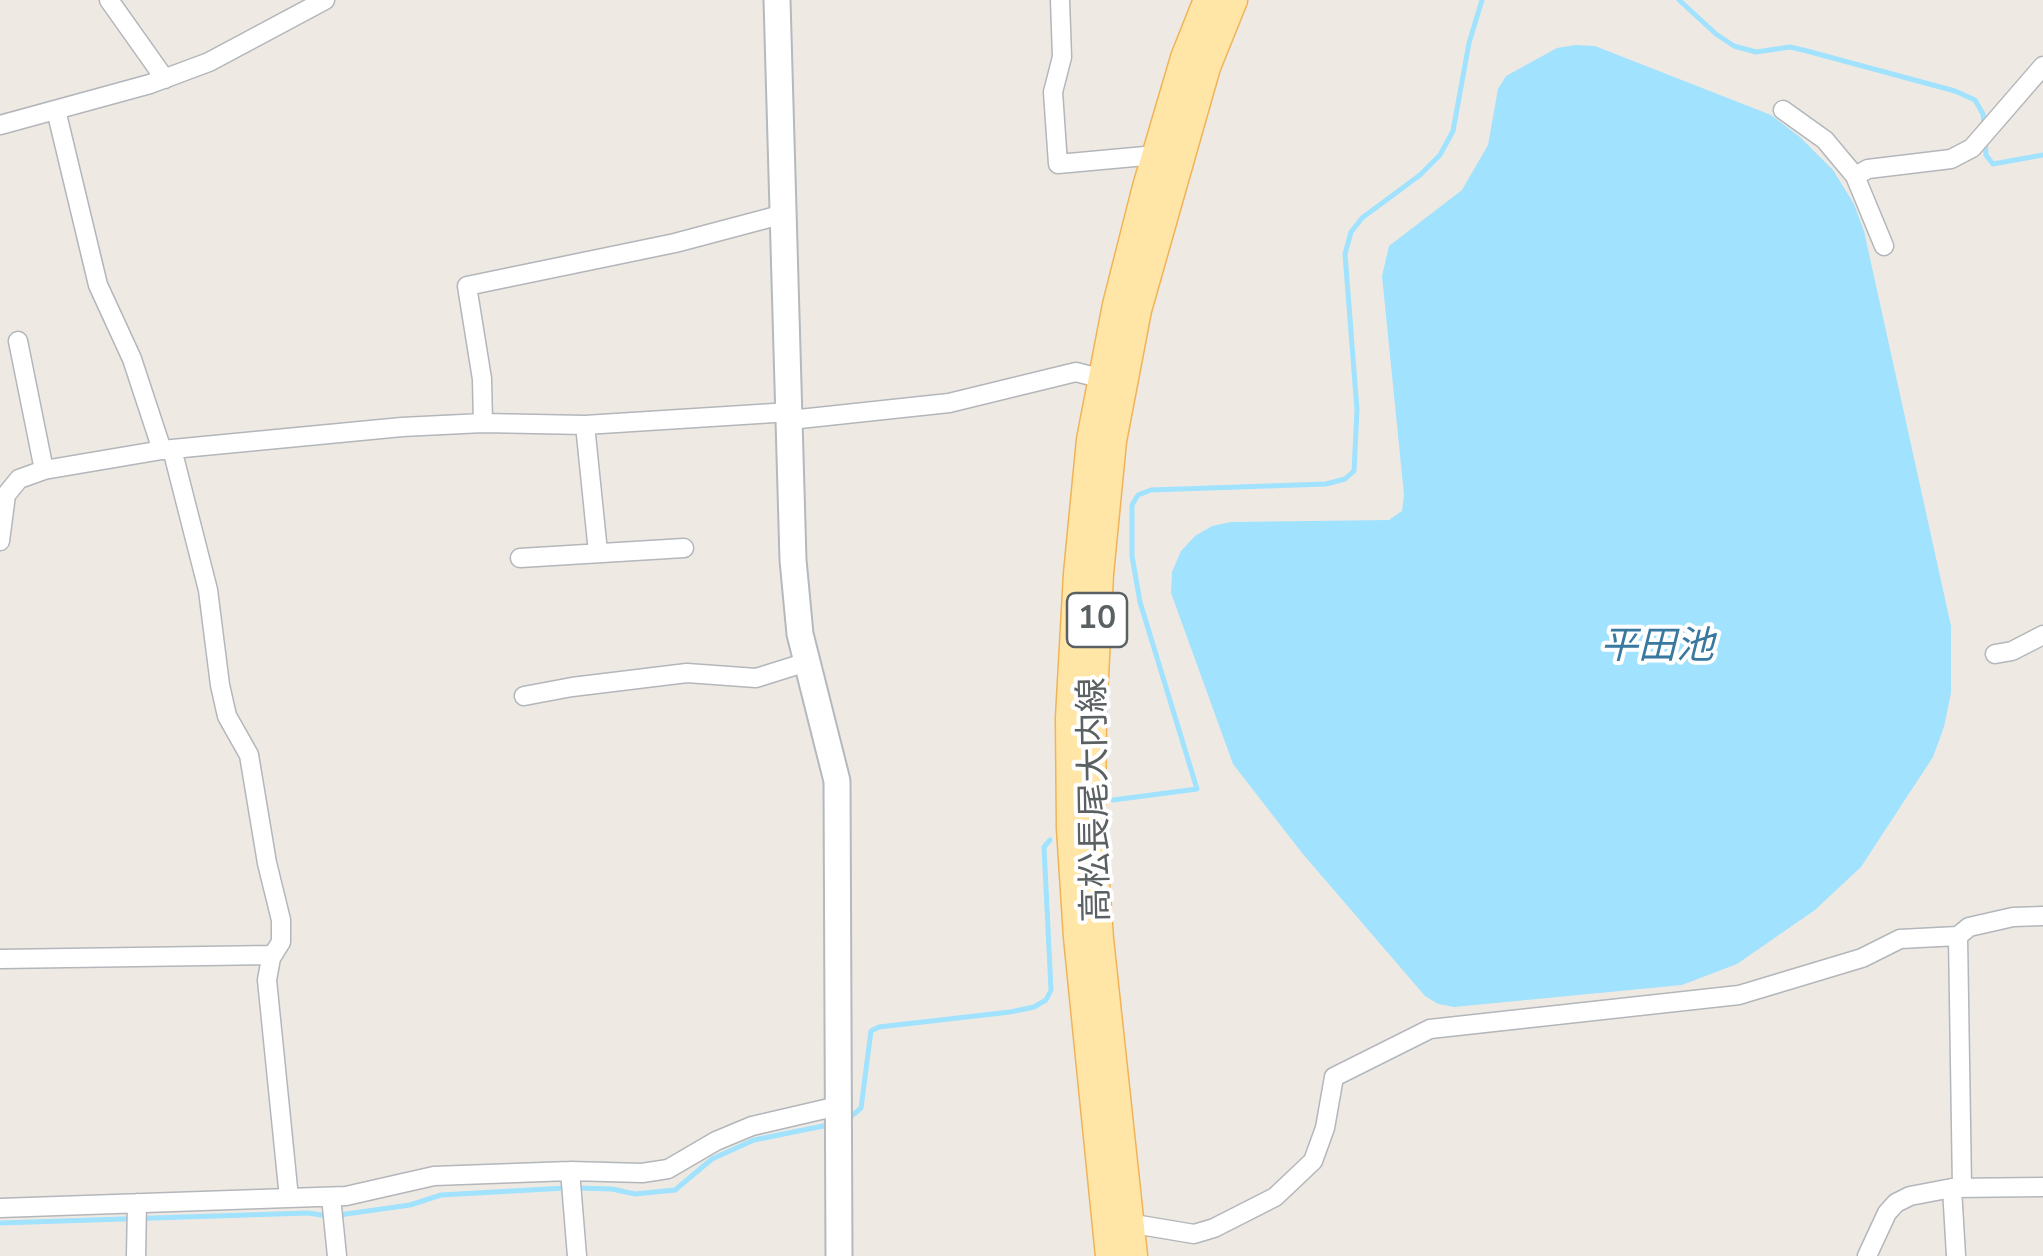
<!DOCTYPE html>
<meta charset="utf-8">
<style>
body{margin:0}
canvas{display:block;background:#eeeae3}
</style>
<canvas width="2043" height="1256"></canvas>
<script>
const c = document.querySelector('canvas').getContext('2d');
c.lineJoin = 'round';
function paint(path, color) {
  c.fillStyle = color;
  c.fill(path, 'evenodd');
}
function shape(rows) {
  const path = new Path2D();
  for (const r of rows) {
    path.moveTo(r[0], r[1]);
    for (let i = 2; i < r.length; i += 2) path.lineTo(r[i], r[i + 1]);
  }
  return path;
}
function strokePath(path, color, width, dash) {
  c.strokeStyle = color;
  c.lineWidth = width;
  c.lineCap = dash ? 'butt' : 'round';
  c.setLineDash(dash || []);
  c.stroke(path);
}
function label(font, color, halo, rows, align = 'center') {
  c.font = font + ' "Nunito Sans","Noto Sans JP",sans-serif';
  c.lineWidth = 8;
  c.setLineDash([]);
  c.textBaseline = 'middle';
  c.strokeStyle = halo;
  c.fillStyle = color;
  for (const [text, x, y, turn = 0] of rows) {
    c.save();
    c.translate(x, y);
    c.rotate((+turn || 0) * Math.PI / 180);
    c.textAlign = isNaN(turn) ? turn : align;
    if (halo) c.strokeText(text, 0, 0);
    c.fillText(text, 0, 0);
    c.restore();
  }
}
const water = shape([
 [1575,45,1595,46,1771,115,1800,137,1833,170,1854,204,1864,231,1951,626,1951,693,1944,727,1933,757,1861,867,1815,910,1737,964,1682,985,1454,1007,1438,1004,1425,996,1302,853,1233,764,1171,593,1172,572,1181,551,1195,536,1212,526,1231,522,1389,520,1402,511,1404,495,1382,276,1389,246,1462,190,1488,145,1498,89,1506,76,1557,48]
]);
const stream = shape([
 [1679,0,1716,34,1734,46,1756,52,1790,47,1807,51,1955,91,1975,100,1983,114,1984,123],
 [1985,139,1986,155,1993,164,2043,155],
 [1113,800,1197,789,1140,602,1132,556,1132,505,1138,495,1151,490,1326,484,1345,479,1354,471,1357,410,1345,254,1351,232,1362,218,1420,175,1440,155,1453,131,1469,43,1482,0],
 [848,1119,861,1108,871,1031,879,1027,1010,1012,1034,1007,1046,1000,1051,990,1044,847,1050,840],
 [577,1188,612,1189,635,1194,675,1190,712,1159,754,1140,828,1125],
 [339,1215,410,1205,441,1195,566,1188],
 [0,1223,308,1213,328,1216]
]);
const street = shape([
 [109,0,165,79],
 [1060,0,1062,57,1053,92,1058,164,1156,155],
 [56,110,98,285,132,359,162,450],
 [1783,110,1825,140,1855,176,1884,246],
 [0,125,150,84,209,62,325,0],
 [1855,176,1868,169,1951,159,1972,148,2043,66],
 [18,341,44,470],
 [790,420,949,403,1076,372,1103,379],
 [483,423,482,379,467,286,675,243,784,214],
 [585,425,598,552],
 [172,449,208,590,220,685,227,716,249,755,267,863,281,920,281,942,271,958,267,980,289,1198],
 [0,541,6,495,19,479,44,470,162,450,402,427,483,423,585,425,790,412],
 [520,558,684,548],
 [1995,654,2012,651,2043,635],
 [524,696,572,687,687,673,756,678,807,662],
 [1958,936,1962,1188],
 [0,959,273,955],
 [570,1171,577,1256],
 [1952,1188,1956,1256],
 [331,1197,337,1256],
 [0,1208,346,1196,434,1176,570,1171,642,1173,668,1169,716,1141,752,1126,838,1106],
 [1122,1222,1194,1234,1214,1228,1275,1197,1313,1161,1325,1128,1334,1077,1430,1029,1739,995,1862,958,1900,939,1958,936,1969,927,2013,917,2043,916],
 [136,1256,137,1203],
 [1867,1256,1887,1213,1896,1203,1910,1196,1952,1188,2043,1187]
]);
const secondary = shape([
 [777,0,793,560,800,634,837,781,839,1256]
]);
const primary = shape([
 [1110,1256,1078,937,1071,828,1070,718,1078,574,1091,440,1117,305,1147,187,1185,58,1208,0],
 [1133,1256,1099,939,1091,826,1092,718,1099,574,1112,441,1137,310,1206,67,1233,0]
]);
const shields = [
 [1097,620,60]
];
const shieldNames = [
 ["10",1097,620]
];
const streetNames = [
 ["高松長尾大内線",1097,800,-91]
];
const waterNames = [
 ["平田池",1657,649]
];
paint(water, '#a1e2ff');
strokePath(stream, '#a1e2ff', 5);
strokePath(street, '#b3b6ba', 21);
strokePath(secondary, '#b4b9bd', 29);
strokePath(primary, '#f1b358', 31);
strokePath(street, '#fff', 18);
strokePath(secondary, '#fff', 25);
strokePath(primary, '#ffe5a6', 28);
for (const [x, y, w] of shields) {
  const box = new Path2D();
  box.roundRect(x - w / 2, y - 27, w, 54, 8);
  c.fillStyle = '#fff';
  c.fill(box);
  strokePath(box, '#5b6063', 2.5);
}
label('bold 32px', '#5b6063', null, shieldNames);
label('35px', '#5b6063', '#fff', streetNames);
label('italic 38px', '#39789f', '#fff', waterNames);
</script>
